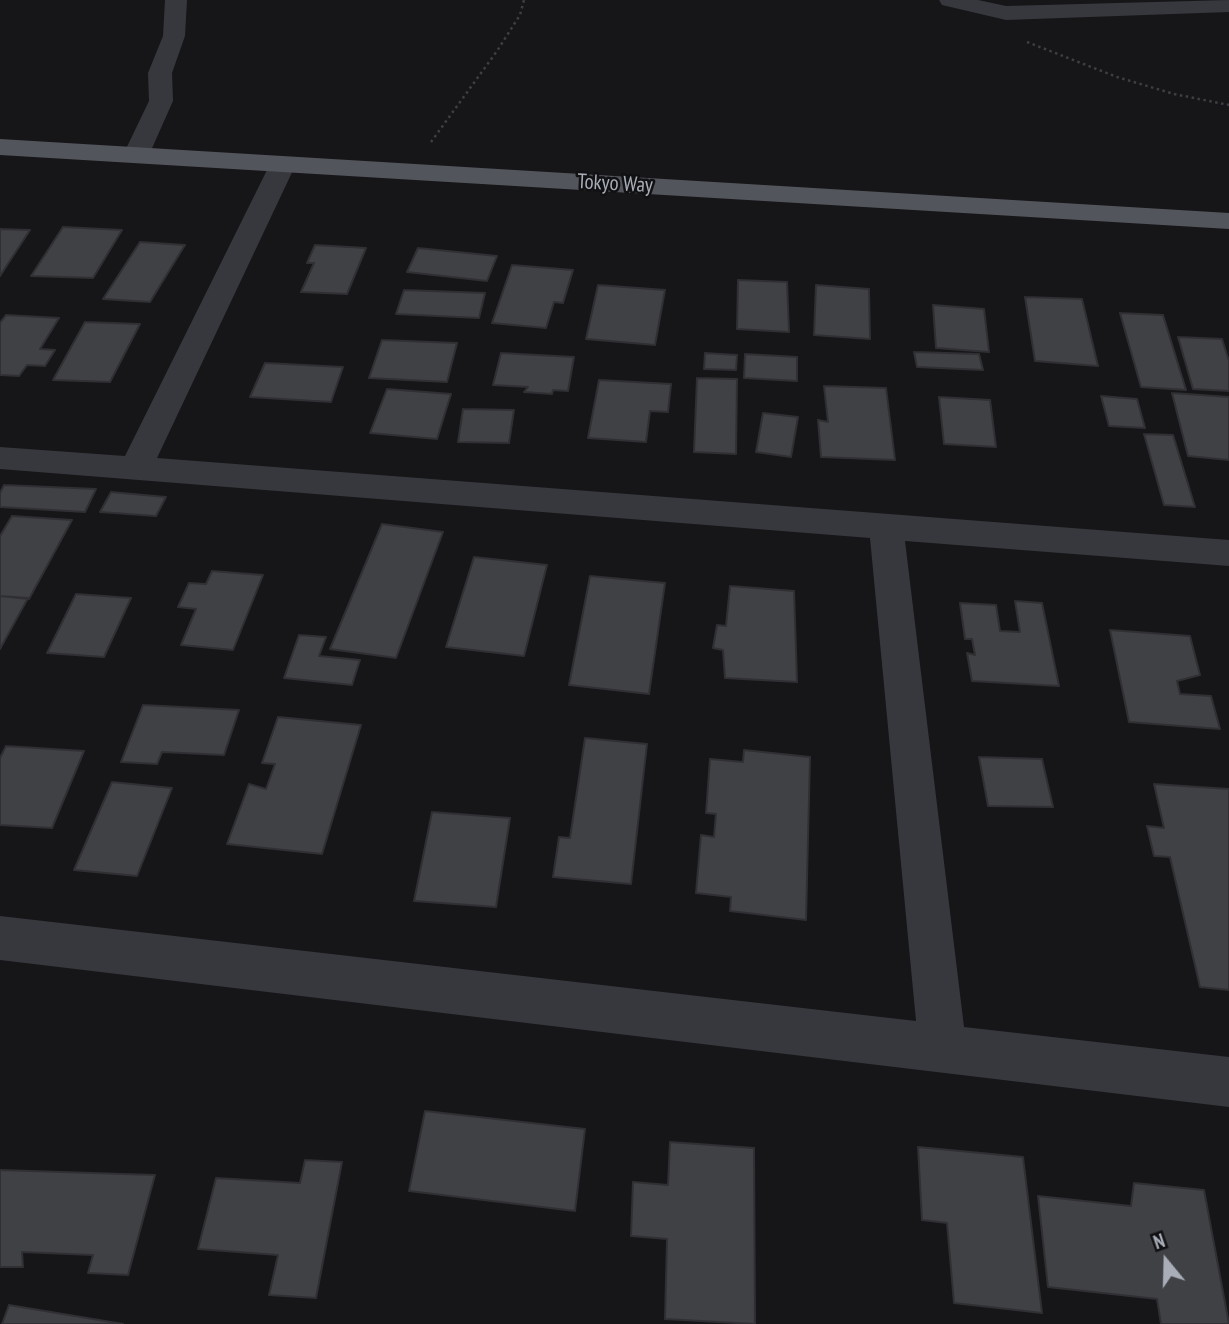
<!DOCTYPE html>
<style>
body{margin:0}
#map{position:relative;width:1229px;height:1324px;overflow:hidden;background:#161618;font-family:"PT Sans Narrow",sans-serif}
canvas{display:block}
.north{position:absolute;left:1131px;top:1226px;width:70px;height:70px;-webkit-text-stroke:5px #111113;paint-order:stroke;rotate:341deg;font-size:19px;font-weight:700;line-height:28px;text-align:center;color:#a8adb8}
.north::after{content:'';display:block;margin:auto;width:24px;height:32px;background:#a8adb8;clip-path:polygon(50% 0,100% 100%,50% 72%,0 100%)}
</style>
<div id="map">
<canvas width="1229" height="1324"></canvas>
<div class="north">N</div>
</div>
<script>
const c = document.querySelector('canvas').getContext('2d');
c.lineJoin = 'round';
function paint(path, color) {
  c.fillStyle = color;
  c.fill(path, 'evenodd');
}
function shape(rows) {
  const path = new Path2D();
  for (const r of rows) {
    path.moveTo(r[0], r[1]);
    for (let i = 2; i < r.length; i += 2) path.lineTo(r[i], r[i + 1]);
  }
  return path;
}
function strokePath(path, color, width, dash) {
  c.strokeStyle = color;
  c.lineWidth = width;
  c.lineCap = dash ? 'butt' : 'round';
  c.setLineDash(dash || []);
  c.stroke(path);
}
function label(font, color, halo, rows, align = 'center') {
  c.font = font + ' "PT Sans Narrow",sans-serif';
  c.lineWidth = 5;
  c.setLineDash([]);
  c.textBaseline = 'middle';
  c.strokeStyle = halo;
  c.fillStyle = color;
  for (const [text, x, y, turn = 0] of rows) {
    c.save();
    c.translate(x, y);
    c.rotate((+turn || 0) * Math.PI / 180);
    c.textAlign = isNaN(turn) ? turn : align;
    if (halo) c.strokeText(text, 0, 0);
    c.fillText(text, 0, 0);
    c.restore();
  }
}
const building = shape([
 [63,227,122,230,93,278,31,276,63,227],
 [0,229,30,230,0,276,0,229],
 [140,242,185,245,150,302,103,299,140,242],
 [315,245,366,248,347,294,301,292,314,263,307,263,315,245],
 [418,248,497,256,487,281,407,272,418,248],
 [512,265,573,270,563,303,554,302,546,328,492,323,512,265],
 [738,280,787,282,789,332,737,329,738,280],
 [598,285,665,290,655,345,586,339,598,285],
 [816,285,869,289,870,339,814,335,816,285],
 [404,290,485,293,479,318,396,314,404,290],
 [1025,297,1082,299,1098,366,1035,361,1025,297],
 [933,305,984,309,989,352,936,348,933,305],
 [1120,313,1163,315,1186,390,1141,387,1120,313],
 [6,315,59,318,40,349,55,350,45,366,27,365,19,376,0,375,0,323,6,315],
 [85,322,140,324,110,382,53,380,85,322],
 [1178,337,1222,339,1229,361,1229,391,1193,389,1178,337],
 [382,340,457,343,447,382,369,378,382,340],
 [914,352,979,354,983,370,917,367,914,352],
 [501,353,574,357,568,391,553,390,552,394,524,392,528,387,493,385,501,353],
 [705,353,737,355,736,370,704,369,705,353],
 [745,354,797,357,797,381,744,378,745,354],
 [265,363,343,367,331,402,250,397,265,363],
 [697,378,737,379,736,454,694,452,697,378],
 [599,380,671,384,668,412,650,411,646,442,588,438,599,380],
 [824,386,886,388,895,460,821,457,818,420,828,422,824,386],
 [387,389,451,394,437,439,370,433,387,389],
 [1172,393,1229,397,1229,460,1188,456,1172,393],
 [1101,396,1137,399,1145,428,1109,426,1101,396],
 [939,397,990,400,996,447,944,444,939,397],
 [463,409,514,410,509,443,458,442,463,409],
 [763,413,798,417,791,457,756,452,763,413],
 [1144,434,1173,435,1195,507,1164,505,1144,434],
 [4,485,96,489,85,512,0,507,0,493,4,485],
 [111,492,166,497,156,516,100,512,111,492],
 [12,516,72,520,29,599,0,596,0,536,12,516],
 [382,524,443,532,396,658,330,649,382,524],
 [474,557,547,565,524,656,446,647,474,557],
 [212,571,263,575,233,650,181,645,196,609,178,607,189,583,206,584,212,571],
 [590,576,665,583,649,694,569,685,590,576],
 [730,586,794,591,797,682,725,678,723,650,713,648,717,625,726,626,730,586],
 [76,594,131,598,104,657,47,653,76,594],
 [0,596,28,598,0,649,0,596],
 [1015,601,1042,603,1059,686,972,681,967,653,975,655,972,639,965,639,960,603,996,605,1000,631,1020,632,1015,601],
 [1110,630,1190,636,1200,675,1177,681,1180,694,1211,696,1220,729,1129,722,1110,630],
 [299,635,326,637,319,656,360,660,352,685,284,678,299,635],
 [143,705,239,710,224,755,162,752,157,764,121,762,143,705],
 [278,717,361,725,322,854,227,844,249,784,266,789,275,764,262,763,278,717],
 [585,738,647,744,631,884,553,877,559,837,570,838,585,738],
 [6,746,84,751,52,828,0,825,0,758,6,746],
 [744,750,810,757,806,920,730,911,731,897,696,893,701,835,714,837,716,814,706,813,710,759,743,762,744,750],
 [979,757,1042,759,1053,807,988,806,979,757],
 [112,782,172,788,137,876,74,870,112,782],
 [1154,784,1229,789,1229,990,1200,987,1170,857,1154,856,1147,826,1164,828,1154,784],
 [432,812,510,818,496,907,414,901,432,812],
 [425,1111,585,1129,575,1211,409,1191,425,1111],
 [670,1142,754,1148,755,1324,665,1319,667,1239,631,1236,633,1182,668,1185,670,1142],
 [918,1147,1023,1157,1042,1313,954,1303,947,1223,922,1220,918,1147],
 [305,1160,342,1162,316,1298,269,1295,278,1255,198,1249,216,1178,300,1183,305,1160],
 [0,1170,155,1175,128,1275,88,1273,93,1255,22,1252,23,1267,0,1267,0,1170],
 [1134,1183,1204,1190,1229,1324,1161,1324,1157,1299,1048,1287,1038,1196,1131,1206,1134,1183],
 [9,1305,123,1324,2,1324,9,1305]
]);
const path = shape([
 [1027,42,1117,77,1174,94,1229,105],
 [431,142,497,51,520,15,524,0]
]);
const minor = shape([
 [165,0,187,0,185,36,172,73,173,101,149,155,145,160,136,163,127,160,123,155,149,101,148,73,163,36,165,0],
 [939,0,978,0,1006,6,1229,0,1229,12,1006,20,942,5,939,0],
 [283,156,292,159,296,164,157,458,1229,540,1229,566,905,541,964,1027,1229,1057,1229,1107,0,960,0,916,916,1021,870,538,0,469,0,447,125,456,270,164,274,159,283,156]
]);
const major = shape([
 [0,139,1229,213,1229,229,0,155,0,139]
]);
const farStreetnames = [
 ["Tokyo Way",615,184,3]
];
paint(building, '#404145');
strokePath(building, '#303034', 2);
strokePath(path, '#3d3f44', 2.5, [2.5, 3.5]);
paint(minor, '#37383d');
paint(major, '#53555c');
label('21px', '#a8adb8', '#111113', farStreetnames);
</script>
